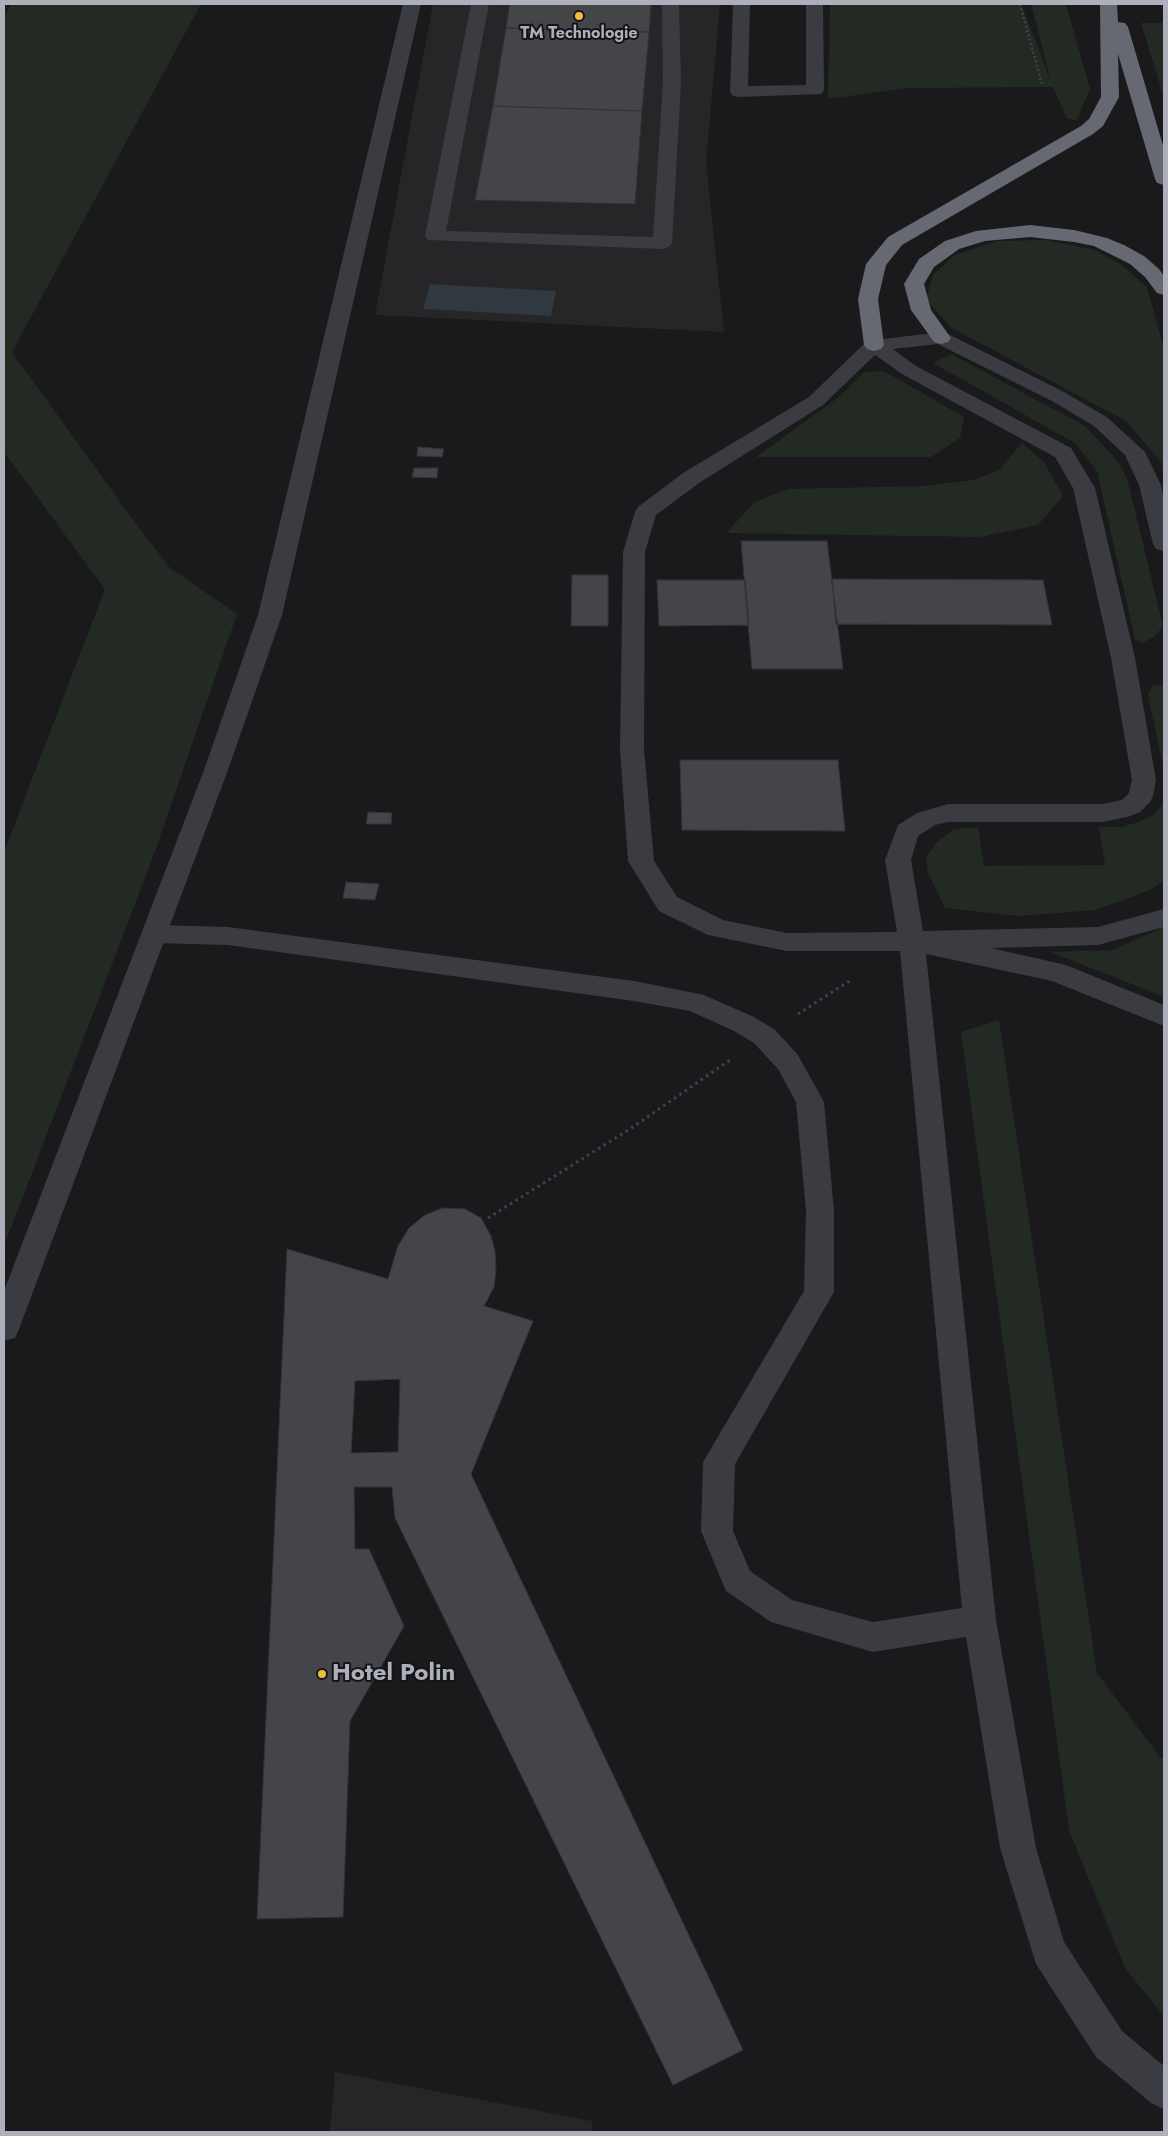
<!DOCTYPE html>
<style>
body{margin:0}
#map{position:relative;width:1168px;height:2136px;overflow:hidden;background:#1a1a1c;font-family:Jost,sans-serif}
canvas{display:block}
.frame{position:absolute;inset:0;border:5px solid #adb0bb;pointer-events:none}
</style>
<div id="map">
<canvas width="1168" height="2136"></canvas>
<div class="frame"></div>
</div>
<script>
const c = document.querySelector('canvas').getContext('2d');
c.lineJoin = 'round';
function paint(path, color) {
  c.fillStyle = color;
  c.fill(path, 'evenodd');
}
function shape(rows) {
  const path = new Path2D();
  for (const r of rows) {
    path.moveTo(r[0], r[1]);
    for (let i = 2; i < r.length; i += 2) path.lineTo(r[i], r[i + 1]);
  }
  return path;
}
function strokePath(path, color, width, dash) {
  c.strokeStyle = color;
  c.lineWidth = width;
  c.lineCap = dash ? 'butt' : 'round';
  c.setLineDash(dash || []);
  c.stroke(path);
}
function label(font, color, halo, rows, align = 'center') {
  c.font = font + ' Jost,sans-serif';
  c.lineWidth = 4;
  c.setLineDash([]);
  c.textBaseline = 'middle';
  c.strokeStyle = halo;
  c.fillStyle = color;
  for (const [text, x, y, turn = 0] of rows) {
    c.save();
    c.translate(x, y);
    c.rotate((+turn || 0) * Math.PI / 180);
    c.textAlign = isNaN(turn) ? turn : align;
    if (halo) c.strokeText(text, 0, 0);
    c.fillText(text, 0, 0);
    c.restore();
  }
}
const built = shape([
 [433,4,720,4,706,163,724,332,375,315],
 [335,2072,592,2121,592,2132,330,2132]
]);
const green = shape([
 [12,4,201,4,12,352,134,521,170,568,237,614,153,857,4,1246,4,852,105,589,4,452,4,16],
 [830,4,1021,4,1051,81,1031,4,1066,4,1090,89,1077,120,1067,119,1053,87,908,88,828,99],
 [1141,23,1164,23,1164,98],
 [1045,240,1095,250,1123,266,1147,287,1164,349,1164,475,1161,462,1126,421,950,327,926,299,933,275,955,255,997,241],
 [951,354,1085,426,1116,459,1127,478,1163,626,1154,637,1142,643,1135,639,1097,471,1075,443,933,363],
 [884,371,964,417,960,438,931,457,756,457,839,397,864,372],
 [1022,443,1044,462,1063,496,1038,525,980,537,726,533,755,502,788,489,923,486,974,480,999,470],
 [1155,685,1164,685,1164,771,1148,695,1151,687],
 [1164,794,1164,881,1148,891,1095,910,1019,916,945,908,928,873,926,857,937,842,954,829,978,827,984,866,1105,865,1099,827,1121,827,1139,822,1154,814,1164,802],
 [1164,927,1164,997,1051,952,1113,950],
 [999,1020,1097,1673,1160,1757,1164,1759,1164,2016,1125,1968,1069,1830,961,1032]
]);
const water = shape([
 [430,284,556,291,551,316,423,309]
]);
const building = shape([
 [510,4,651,4,649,32,506,28,510,4],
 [506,28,649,32,642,111,493,106,506,28],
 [493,106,642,111,635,204,475,200,493,106],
 [418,447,444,449,442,457,417,456,418,447],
 [414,468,438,468,437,478,412,477,414,468],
 [741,541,827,541,843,669,752,669,741,541],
 [572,575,608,575,608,626,571,626,572,575],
 [832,579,1043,580,1052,625,836,624,832,579],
 [657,580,745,580,749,625,659,626,657,580],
 [680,760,838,760,845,831,682,830,680,760],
 [368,812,392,813,391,824,366,824,368,812],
 [346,882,379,884,375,900,343,898,346,882],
 [443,1208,465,1209,481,1218,491,1236,495,1251,496,1270,494,1287,484,1306,533,1321,471,1474,743,2050,673,2085,395,1518,392,1487,354,1487,355,1549,369,1549,404,1626,350,1721,343,1917,257,1919,287,1249,388,1279,398,1246,409,1228,425,1215,443,1208],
 [400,1379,398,1452,351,1453,355,1381,400,1379]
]);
const pathFar1 = shape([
 [1020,4,1042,84]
]);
const path = shape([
 [798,1014,851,980],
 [488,1218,633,1127,730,1060]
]);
const service = shape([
 [471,4,489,4,446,231,653,237,663,82,662,4,679,4,681,82,672,243,669,247,662,249,428,240,425,236,471,4],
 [733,4,750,4,748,86,806,85,806,4,823,4,824,90,821,94,739,97,733,96,730,92,733,4],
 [941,332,948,334,1066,393,1108,418,1145,452,1161,485,1164,499,1164,551,1156,549,1153,544,1139,485,1125,455,1094,426,1052,401,938,344,893,349,916,366,1071,448,1095,488,1135,658,1156,780,1153,796,1150,802,1140,812,1127,817,1103,822,948,822,935,825,918,836,911,860,923,931,1098,927,1164,909,1164,927,1098,945,991,948,1066,965,1164,1005,1164,1026,1052,981,926,954,996,1620,1036,1848,1064,1942,1122,2031,1164,2066,1164,2109,1151,2103,1096,2057,1036,1964,1000,1848,966,1637,873,1652,771,1622,726,1591,701,1531,703,1462,804,1291,806,1211,796,1102,778,1069,754,1043,734,1031,690,1011,634,1001,228,945,154,943,145,941,141,934,145,927,154,925,228,927,634,981,704,995,754,1017,774,1029,798,1055,824,1102,834,1211,834,1292,735,1464,733,1531,750,1571,792,1600,873,1622,962,1608,900,951,787,951,708,935,659,911,628,861,620,749,623,552,635,512,638,507,683,473,809,397,867,341,941,332],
 [875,355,902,374,1055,457,1073,488,1111,658,1132,780,1129,793,1122,800,1103,804,948,804,917,813,898,825,885,860,897,932,787,933,723,920,677,897,654,861,644,749,645,552,656,515,699,483,823,405,875,355]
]);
const minor = shape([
 [403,4,421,4,282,615,228,770,19,1329,15,1338,4,1341,4,1291,204,770,258,615,403,4]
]);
const motorway = shape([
 [1100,4,1117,4,1118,22,1125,23,1128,27,1164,149,1164,185,1157,183,1155,179,1118,54,1119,97,1103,126,1093,134,902,245,886,265,878,299,884,345,881,349,874,351,867,349,864,345,858,299,866,264,888,237,1081,126,1089,119,1101,97,1100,4],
 [1030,225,1074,230,1107,238,1124,245,1144,256,1159,269,1164,276,1164,295,1157,293,1145,277,1130,264,1094,246,1074,242,1030,237,985,241,959,249,934,267,924,284,931,310,951,338,948,342,941,344,934,342,911,310,904,284,919,259,945,241,976,231,1030,225]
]);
const markers = [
 [579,16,5,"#eebd40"],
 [322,1674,5,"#eebd40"]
];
const farPoinames = [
 ["TM Technologie",579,34]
];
const nearPoinames = [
 ["Hotel Polin",332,1674]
];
paint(built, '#262629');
paint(green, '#222a23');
paint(water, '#303840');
paint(building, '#444549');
strokePath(building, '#343438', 1);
strokePath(pathFar1, '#414348', 2.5, [2, 2.5]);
strokePath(path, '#414348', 3, [2.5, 4]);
paint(service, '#3b3c41');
paint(minor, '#3b3c41');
paint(motorway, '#676972');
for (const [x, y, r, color] of markers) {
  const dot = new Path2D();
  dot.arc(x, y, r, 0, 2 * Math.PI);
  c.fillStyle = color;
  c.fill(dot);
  strokePath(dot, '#151517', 2);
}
label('bold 16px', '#adb0bb', '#151517', farPoinames);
label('bold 24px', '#adb0bb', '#151517', nearPoinames, 'left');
</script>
